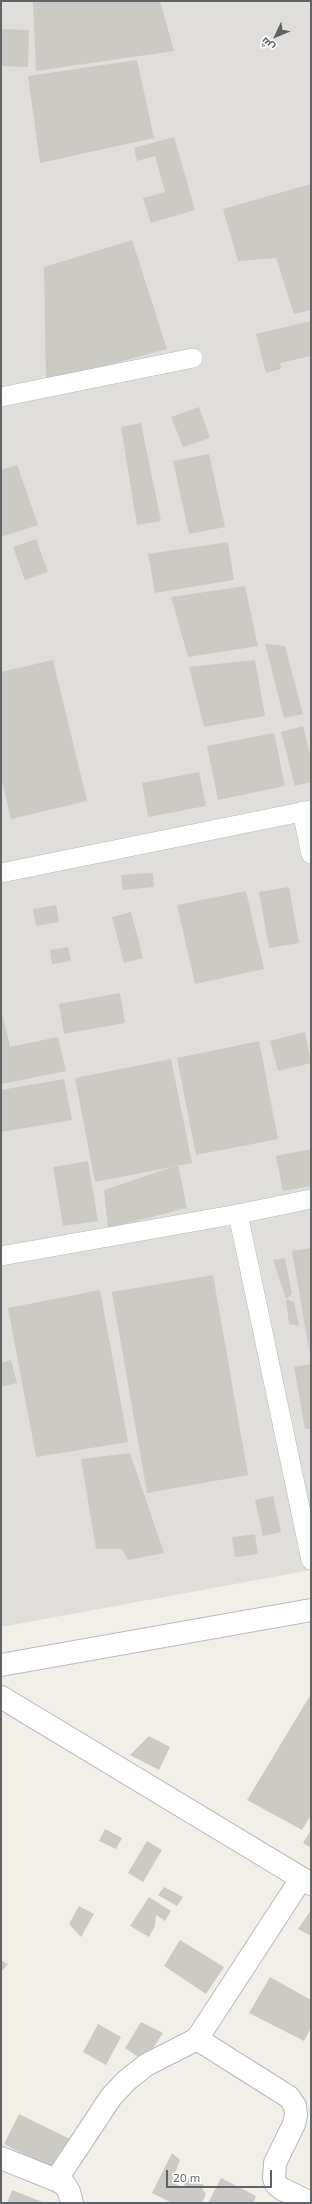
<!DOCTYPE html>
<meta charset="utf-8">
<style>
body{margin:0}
#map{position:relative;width:312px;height:2204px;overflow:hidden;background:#f1efe8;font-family:"Exo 2",Cairo,sans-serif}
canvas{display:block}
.frame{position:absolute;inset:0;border:2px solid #5f6368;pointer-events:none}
.north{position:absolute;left:256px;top:16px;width:40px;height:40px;-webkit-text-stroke:3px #fff;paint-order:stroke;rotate:226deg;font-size:11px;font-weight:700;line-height:16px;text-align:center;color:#5f6368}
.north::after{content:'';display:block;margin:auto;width:14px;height:18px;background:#5f6368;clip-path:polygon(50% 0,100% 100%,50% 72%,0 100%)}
.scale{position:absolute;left:166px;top:2170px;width:106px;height:18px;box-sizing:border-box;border:2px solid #5f6368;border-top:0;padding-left:5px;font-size:12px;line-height:14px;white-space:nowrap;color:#5f6368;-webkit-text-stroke:3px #fff;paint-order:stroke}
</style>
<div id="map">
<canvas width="312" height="2204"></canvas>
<div class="frame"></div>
<div class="north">ش</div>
<div class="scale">20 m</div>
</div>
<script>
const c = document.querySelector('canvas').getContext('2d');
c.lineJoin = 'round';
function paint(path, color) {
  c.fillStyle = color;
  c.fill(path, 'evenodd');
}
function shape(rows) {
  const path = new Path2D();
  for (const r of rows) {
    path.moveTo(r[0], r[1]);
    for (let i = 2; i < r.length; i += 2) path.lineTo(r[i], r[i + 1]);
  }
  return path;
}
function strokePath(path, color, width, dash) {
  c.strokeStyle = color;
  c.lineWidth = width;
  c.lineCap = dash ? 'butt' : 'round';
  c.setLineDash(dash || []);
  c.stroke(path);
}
const industrial = shape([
 [1,1,311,1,311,1570,1,1627]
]);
const building = shape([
 [33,1,160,1,174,51,36,71],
 [1,29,29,30,28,67,1,66],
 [137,60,154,138,40,163,28,76],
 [174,137,195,210,151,223,143,198,165,192,155,156,137,161,134,148],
 [311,184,311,310,294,314,276,258,238,261,223,209],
 [132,240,167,349,46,382,44,267],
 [311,321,311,356,280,363,281,369,266,373,256,334],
 [199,407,210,438,183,447,171,417],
 [141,423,161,521,137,525,121,427],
 [209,454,225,527,189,534,173,461],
 [17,465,38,525,1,537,1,470],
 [36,539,48,572,25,580,13,547],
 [228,542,234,580,155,593,148,554],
 [245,586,258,646,188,657,171,597],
 [265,644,285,646,303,714,284,718],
 [53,660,87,801,11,819,1,777,1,672],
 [255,660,265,716,204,727,189,667],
 [303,726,311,758,311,782,295,786,281,732],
 [274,733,285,786,218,800,207,746],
 [199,772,206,806,148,817,142,783],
 [153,873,154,887,123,890,121,875],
 [289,887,299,943,269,948,259,892],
 [246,891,264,969,195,984,177,905],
 [56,905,59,922,36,926,33,909],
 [131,912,143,958,124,963,112,917],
 [68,947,71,961,52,964,50,950],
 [120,993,125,1023,64,1034,59,1004],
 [1,1008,10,1047,58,1037,66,1071,1,1084],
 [305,1032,311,1063,278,1071,270,1041],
 [259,1041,278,1139,196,1155,177,1058],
 [171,1059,192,1163,95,1182,75,1078],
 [64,1079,72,1120,1,1132,1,1090],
 [311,1149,311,1186,283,1191,276,1156],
 [88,1161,98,1221,63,1226,53,1167],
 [178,1165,187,1208,108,1228,104,1190],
 [311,1248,311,1355,310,1355,292,1251],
 [285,1258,292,1294,286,1299,273,1260],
 [213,1275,248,1475,147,1493,112,1292],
 [100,1290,128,1442,36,1457,8,1308],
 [286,1299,294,1302,299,1326,289,1324],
 [11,1360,17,1383,1,1387,1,1363],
 [311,1364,311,1429,305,1429,294,1367],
 [130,1453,164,1553,128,1560,122,1549,96,1549,81,1459],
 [273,1496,281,1532,263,1536,255,1500],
 [255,1534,258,1554,235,1557,232,1537],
 [311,1694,311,1815,302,1830,247,1800],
 [149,1736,170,1747,159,1770,130,1755],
 [105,1829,122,1838,116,1849,99,1841],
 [311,1830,311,1848,303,1843],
 [147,1841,162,1850,143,1882,128,1873],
 [164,1887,183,1897,177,1906,158,1895],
 [149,1897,171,1911,165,1921,156,1915,155,1926,149,1937,130,1926],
 [79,1906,94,1914,81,1937,69,1924],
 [311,1910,311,1936,298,1929],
 [180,1940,224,1967,206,1994,164,1966],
 [1,1960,8,1964,1,1972],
 [270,1977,311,2000,311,2028,304,2041,249,2013],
 [141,2022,163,2033,144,2061,125,2048],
 [98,2024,121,2037,106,2065,83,2052],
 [19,2114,70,2139,55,2170,4,2144],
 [172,2153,180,2160,172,2181,183,2189,187,2178,204,2185,202,2189,206,2194,202,2203,172,2203,152,2193],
 [221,2178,256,2196,253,2203,208,2203],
 [12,2190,45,2203,7,2203]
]);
const lane = shape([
 [1,397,193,358],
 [302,811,311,854],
 [1,873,311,810],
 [238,1214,311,1560],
 [1,1256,238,1214,311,1199]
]);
const street = shape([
 [1,1697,311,1884],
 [197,2039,289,2097,295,2106,296,2115,294,2124,275,2163,274,2178,276,2184,282,2189,311,2203],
 [1,2158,56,2180,65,2185,69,2192,72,2203],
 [56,2180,111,2097,126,2081,146,2065,197,2039,301,1879]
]);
const secondary = shape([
 [1,1665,311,1610]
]);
paint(industrial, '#e0deda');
paint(building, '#cccac5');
strokePath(lane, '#b5b8bc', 20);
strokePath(street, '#b5b8bc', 24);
strokePath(secondary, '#b6babf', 24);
strokePath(lane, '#fff', 19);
strokePath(street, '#fff', 22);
strokePath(secondary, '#fff', 22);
</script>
